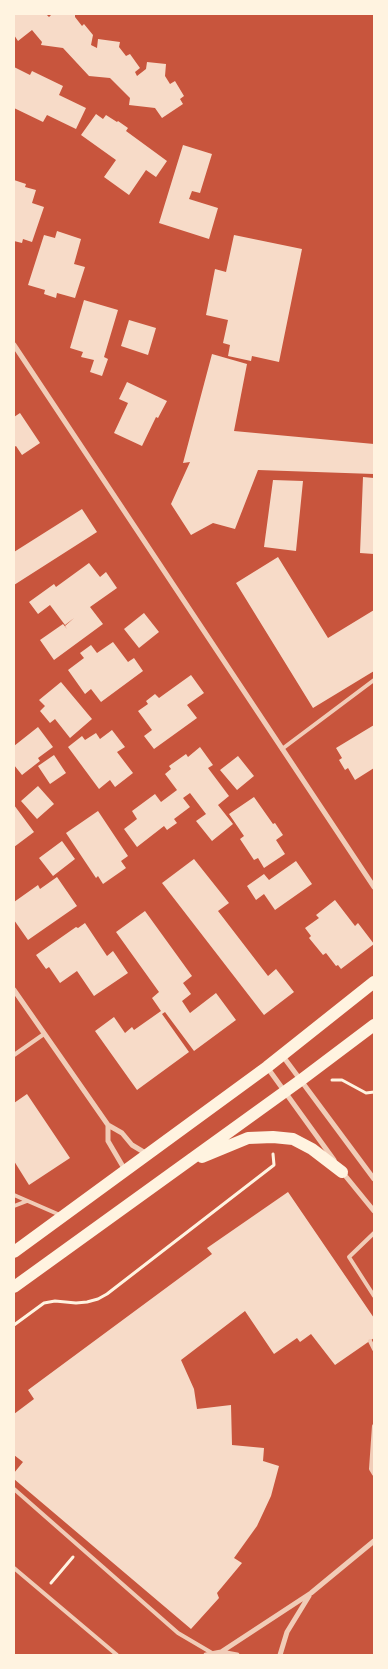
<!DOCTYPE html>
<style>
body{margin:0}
#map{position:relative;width:388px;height:1669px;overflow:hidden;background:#c8553d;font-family:Arial,sans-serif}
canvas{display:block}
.frame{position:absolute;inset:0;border:15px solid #fff3e0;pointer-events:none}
</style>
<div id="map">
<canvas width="388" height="1669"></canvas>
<div class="frame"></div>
</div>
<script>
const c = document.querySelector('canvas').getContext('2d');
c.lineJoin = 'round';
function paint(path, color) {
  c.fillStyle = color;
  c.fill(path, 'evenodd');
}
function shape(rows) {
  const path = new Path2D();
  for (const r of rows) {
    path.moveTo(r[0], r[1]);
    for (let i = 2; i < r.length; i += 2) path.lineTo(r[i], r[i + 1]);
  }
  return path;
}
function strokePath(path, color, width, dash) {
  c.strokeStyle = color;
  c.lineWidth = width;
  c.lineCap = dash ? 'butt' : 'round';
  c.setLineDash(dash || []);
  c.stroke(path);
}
const building = shape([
 [14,14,46,14,49,17,52,14,75,14,75,17,82,26,84,24,93,35,91,45,97,48,98,39,120,42,119,47,126,56,130,54,140,68,135,72,137,76,146,69,147,62,166,64,165,76,170,84,175,81,184,96,180,99,183,104,162,118,155,108,129,105,130,98,110,78,89,76,63,48,41,45,42,42,32,30,18,41,14,35],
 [14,67,30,75,32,71,63,86,59,95,86,108,76,129,47,115,43,122,14,108],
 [96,114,103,119,106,115,117,122,118,121,128,128,126,131,167,161,156,177,146,170,129,195,104,177,116,160,81,135],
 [183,145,212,154,200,193,192,191,189,199,218,208,209,239,159,223],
 [14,180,26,184,25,187,36,190,32,203,44,207,32,242,23,239,22,243,14,241],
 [57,231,81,239,74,264,85,267,75,298,57,293,56,298,44,294,45,290,28,285,44,235,55,238],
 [234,235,302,249,279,362,252,356,251,361,228,356,230,345,223,343,228,320,206,315,215,269,226,272],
 [84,300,118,310,104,357,108,359,102,376,90,372,94,360,81,357,83,352,70,348],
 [129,320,156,328,148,355,121,346],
 [212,354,247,364,234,431,374,444,374,474,258,470,235,529,213,523,191,535,171,504,190,462,183,463],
 [127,382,167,401,158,418,156,417,142,446,114,433,128,403,119,399],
 [20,413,40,443,22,455,16,446,14,447,14,417],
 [363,477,374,478,374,554,360,553],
 [273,480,303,481,296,551,264,547],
 [82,509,97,532,14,585,14,552],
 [278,557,328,638,374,610,374,671,313,708,236,583],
 [89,563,100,577,106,572,117,588,90,607,103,624,54,660,40,640,63,624,67,629,65,626,74,618,65,625,50,605,38,614,29,602,54,584,56,587],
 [144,613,159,632,139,648,124,629],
 [113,642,128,662,134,658,143,671,101,702,91,689,85,694,68,670,84,658,80,653,91,645,97,653],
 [191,675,204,693,187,705,197,718,154,749,144,736,152,730,138,711,148,704,146,701,155,694,159,698],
 [61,682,92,719,70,738,55,719,50,723,40,711,45,706,39,700],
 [374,725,374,768,355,780,348,768,345,770,339,760,342,758,336,748],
 [38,727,53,747,38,758,40,761,22,775,14,765,14,746],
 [112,730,125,747,117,752,133,773,115,787,110,780,99,789,68,747,82,736,85,740,96,733,100,739],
 [200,747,213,765,208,768,229,796,218,805,233,824,212,841,196,821,206,814,190,793,183,798,190,807,174,819,177,823,167,830,164,826,137,847,124,829,137,819,132,811,155,794,161,802,177,790,165,774,171,769,169,766,186,754,188,757],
 [54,755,66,773,50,784,38,766],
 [238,756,254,776,237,790,220,770],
 [38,786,54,804,37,819,21,801],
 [254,797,273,824,275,823,283,835,276,840,285,854,264,868,258,858,254,860,240,839,244,836,229,814],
 [14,805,34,832,14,847],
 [98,811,128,856,121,861,126,868,103,884,98,876,96,878,66,833],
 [62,841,75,859,53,876,39,858],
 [194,859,229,903,218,911,268,976,276,969,294,992,264,1015,162,883],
 [296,861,312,884,275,910,264,894,256,900,247,886,264,874,269,880],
 [57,877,77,906,28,940,14,920,14,902,38,885,40,889],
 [335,900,355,926,358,923,374,944,341,969,338,965,336,966,326,953,323,955,309,938,311,936,305,928,319,918,316,915],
 [145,911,192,976,183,983,191,994,182,1001,190,1013,216,993,236,1020,194,1051,165,1012,162,1014,189,1052,137,1090,95,1031,114,1017,125,1033,132,1027,134,1030,161,1011,152,998,159,992,116,932],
 [85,923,107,956,113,951,128,973,94,996,77,971,60,983,49,967,46,969,36,955,76,927,78,928],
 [27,1094,70,1158,29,1185,14,1161,14,1103],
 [288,1192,374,1318,374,1338,335,1365,311,1334,300,1342,297,1338,274,1354,245,1311,181,1360,194,1389,197,1409,231,1405,232,1445,264,1448,263,1461,279,1466,271,1496,257,1526,234,1558,242,1563,217,1593,219,1598,191,1629,14,1479,14,1473,23,1462,14,1455,14,1414,34,1399,28,1390,212,1254,207,1248]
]);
const path = shape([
 [332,1080,342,1080,366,1093,374,1092],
 [14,1325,44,1303,55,1301,76,1303,87,1302,98,1299,107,1294,274,1165,273,1154],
 [51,1583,73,1557]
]);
const service = shape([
 [282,749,374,680],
 [14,1055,44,1034],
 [14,1195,60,1215],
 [14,1206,27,1201],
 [374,1233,349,1257,374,1296],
 [370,1341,374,1349],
 [374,1426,371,1469,374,1474],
 [14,1489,178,1633,212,1653],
 [14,1568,117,1655]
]);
const minor = shape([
 [14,345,374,887],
 [14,990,108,1125,122,1133,132,1145,147,1154],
 [282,1055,374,1179],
 [267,1067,334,1160],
 [108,1125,108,1141,125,1170],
 [343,1173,374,1211],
 [221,1652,311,1593,374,1541],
 [206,1655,221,1652,237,1655],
 [280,1655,287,1632,309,1596]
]);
const primary = shape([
 [202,1157,248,1138,273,1137,293,1139,312,1149,342,1172],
 [14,1252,267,1067,374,982],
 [14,1287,301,1080,374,1025]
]);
paint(building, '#f7dbc8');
strokePath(path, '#fff3e0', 3);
strokePath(service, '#f1ccb7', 4);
strokePath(minor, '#f1ccb7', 5);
strokePath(primary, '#fff3e0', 12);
</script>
